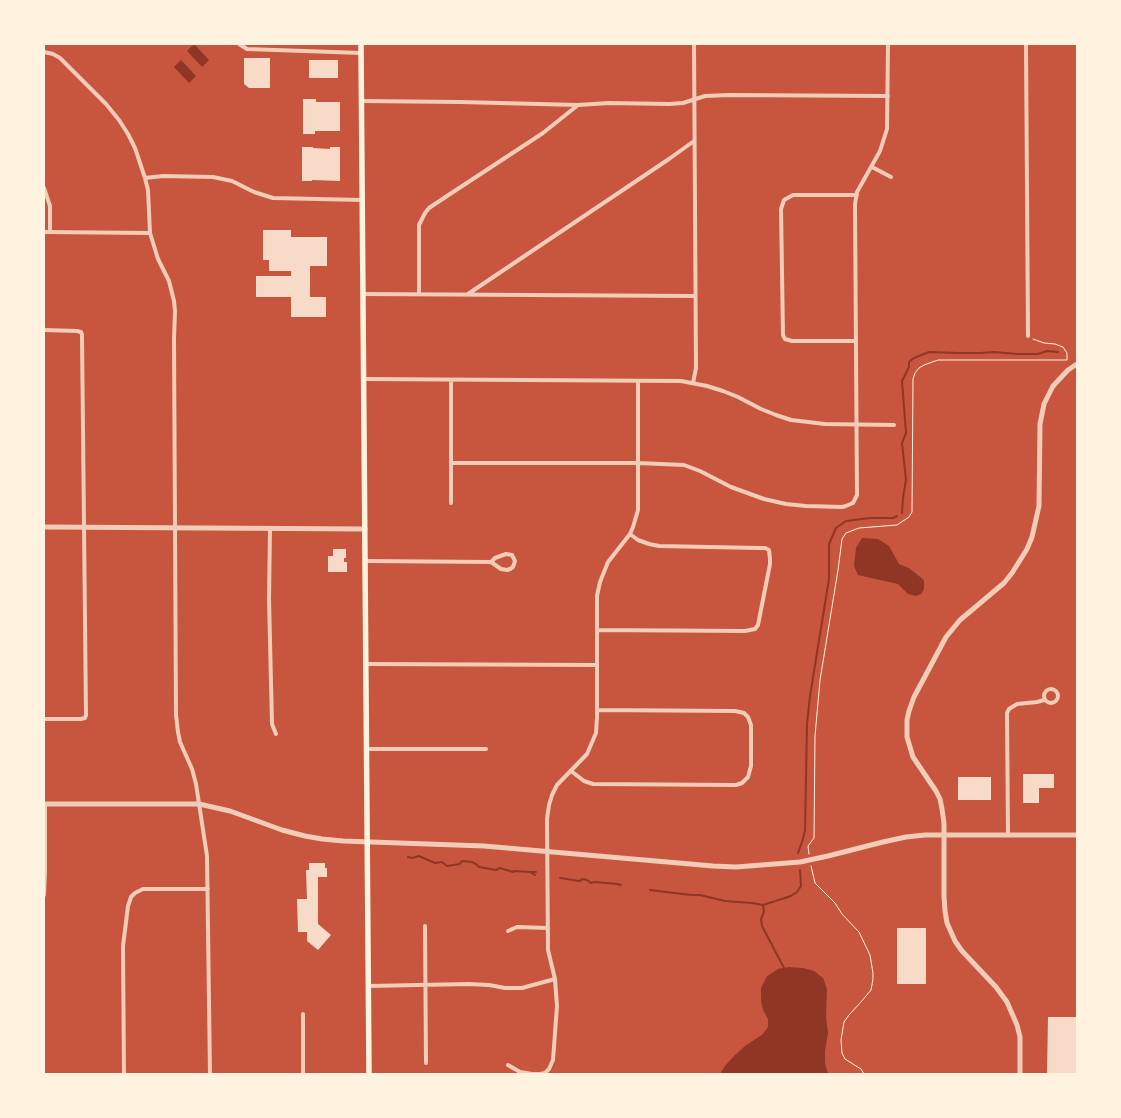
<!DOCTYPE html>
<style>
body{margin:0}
#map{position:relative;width:1121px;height:1118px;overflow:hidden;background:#c8553d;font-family:Merriweather,serif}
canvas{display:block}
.frame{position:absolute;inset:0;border:45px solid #fff3e0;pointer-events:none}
</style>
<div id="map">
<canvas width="1121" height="1118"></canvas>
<div class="frame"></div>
</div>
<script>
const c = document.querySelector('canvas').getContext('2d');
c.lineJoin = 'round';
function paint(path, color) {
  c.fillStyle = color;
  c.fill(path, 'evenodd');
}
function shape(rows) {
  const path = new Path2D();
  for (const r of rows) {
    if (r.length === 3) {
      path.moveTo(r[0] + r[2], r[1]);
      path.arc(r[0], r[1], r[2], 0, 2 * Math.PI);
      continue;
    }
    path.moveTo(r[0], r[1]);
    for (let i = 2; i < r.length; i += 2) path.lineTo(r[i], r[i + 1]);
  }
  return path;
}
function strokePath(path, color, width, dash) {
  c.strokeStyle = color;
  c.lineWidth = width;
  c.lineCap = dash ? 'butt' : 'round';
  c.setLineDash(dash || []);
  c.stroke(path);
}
const water = shape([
 [194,44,209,60,202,67,187,51],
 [181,60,196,76,189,83,174,67],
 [862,538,878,539,889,546,899,564,909,568,924,580,924,589,921,594,916,596,908,594,898,584,858,575,854,566,856,548],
 [789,967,803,968,814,971,823,978,827,989,826,1017,828,1033,825,1051,825,1063,828,1074,720,1074,725,1066,734,1056,745,1046,763,1034,768,1027,768,1019,763,1010,761,1000,761,988,767,976,778,969]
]);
const stream = shape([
 [902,513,903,498,906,480,902,443,906,433,902,381,909,367,909,362,914,358,929,352,958,353,980,353,994,352,1017,354,1038,354,1047,351,1058,352],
 [798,853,802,842,805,831,807,724,810,696,829,579,829,544,836,528,846,521,870,518,893,518,897,516],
 [408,857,412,858,419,856,435,863,442,862,447,866,460,864,462,861,472,862,476,864,479,867,496,870,500,868,513,872,514,871,530,872,535,875],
 [530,872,536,872],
 [560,878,579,881,583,879,587,880,591,883,595,882,617,884,621,885],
 [650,890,691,895,700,895,725,901,752,903,763,905,791,896,797,892,801,886,800,870],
 [763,905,764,912,761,919,762,926,784,968]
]);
const building = shape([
 [244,58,270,58,270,88,249,88,244,84],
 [309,60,338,60,338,78,309,78],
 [303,99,316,99,316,102,340,102,340,131,315,131,315,134,303,134],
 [302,147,313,147,313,148,330,149,330,147,340,147,340,181,312,180,312,181,302,181],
 [263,230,291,230,291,237,327,237,327,266,310,266,310,297,326,297,326,317,291,317,291,297,256,297,256,276,291,276,291,271,269,271,269,260,263,260],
 [333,549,346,549,346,558,344,558,344,562,347,562,347,572,328,572,328,556,333,556],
 [1023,774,1054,774,1054,788,1039,788,1039,803,1023,803],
 [958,777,991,777,991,800,958,800],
 [309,863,325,863,325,868,327,868,327,877,318,877,318,924,331,935,318,950,307,941,307,932,298,932,297,899,307,899,306,870,309,870],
 [897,928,926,928,926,984,897,984],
 [1048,1017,1077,1017,1077,1074,1047,1073]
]);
const path = shape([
 [809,854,808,846,814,838,815,736,820,680,838,570,842,539,846,533,859,528,897,525,909,517,912,512,913,379,915,373,919,368,924,365,938,360,1067,360,1067,353,1063,347,1055,344,1044,343,1033,339],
 [811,866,815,883,835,903,842,914,859,932,870,955,873,973,873,979,871,990,860,1003,849,1015,844,1022,841,1040,842,1053,845,1059,861,1069,864,1074]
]);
const minor = shape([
 [239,44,247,49,361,53],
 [1026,44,1028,336],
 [44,52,53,54,60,58,106,104,119,120,128,134,135,148,145,178,148,190,150,233,158,259,169,281,174,301,175,311,174,339,176,715,178,732,180,742,192,769,196,784,207,856,210,1074],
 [362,101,460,102,578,105,609,103,669,104,683,103,705,96,729,95,888,96],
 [872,167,891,177],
 [145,178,163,176,213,177,232,181,254,192,273,198,362,200],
 [44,188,50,206,50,232],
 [44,232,150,233],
 [363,294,695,296],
 [419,294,419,225,425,213,429,208,447,196,543,133,578,105],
 [468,294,669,159,694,141],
 [44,330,77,331,81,332,82,335,86,715,85,718,81,719,44,719],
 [856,341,792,341,785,339,783,335,781,209,784,200,793,195,857,195],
 [364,379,681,381,707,386,723,391,738,397,761,409,776,415,791,420,825,424,894,425],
 [451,380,451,503],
 [693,383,696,368,694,44],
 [451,463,638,463,684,465,700,471,731,487,764,499,786,504,806,506,842,507,846,506,853,503,857,495,855,204,857,192,880,151,887,129,888,44],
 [270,529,269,599,272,724,276,734],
 [506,554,512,555,515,561,513,567,510,569,507,570,501,569,491,562,495,558,506,554],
 [366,561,491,562],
 [597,630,745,631,755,629,758,625,770,564,770,559,769,550,765,548,759,548,659,546,649,544,638,540,630,534],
 [366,664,597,665],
 [1051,696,7],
 [367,749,486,749],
 [571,771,584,781,593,784,736,785,742,783,748,777,751,766,751,725,748,717,744,713,735,711,597,710],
 [1008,835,1007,713,1009,709,1017,704,1037,702,1044,700],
 [44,895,45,871,45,804],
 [425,926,426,1063],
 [508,931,517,927,548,928],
 [368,986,469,984,489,985,505,988,522,988,555,979],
 [303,1014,303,1074],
 [508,1065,520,1072,532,1074,540,1074,545,1073,549,1069,553,1060,557,1006,555,979,548,950,547,819,549,805,552,795,557,785,587,754,596,733,597,717,597,596,600,582,608,562,630,534,633,527,638,510,638,381],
 [124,1074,123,946,128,906,131,897,135,893,143,889,208,889]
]);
const tertiary = shape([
 [44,527,365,529],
 [44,804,199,804,230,811,282,830,305,836,322,839,343,841,484,846,713,866,736,867,800,862,828,856,883,842,906,837,925,835,1077,835],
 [1020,1074,1020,1037,1017,1025,1007,1002,996,987,962,951,955,941,947,923,945,911,944,896,944,823,942,809,940,799,936,791,913,757,907,737,907,720,909,711,914,697,946,637,960,620,1004,583,1012,573,1027,549,1032,537,1039,506,1040,424,1044,404,1053,386,1068,370,1077,364]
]);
const secondary = shape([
 [361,44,369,1074]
]);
paint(water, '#8f3625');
strokePath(stream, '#8f3625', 2);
paint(building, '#f7dbc8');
strokePath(path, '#fff3e0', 1);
strokePath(minor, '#f1ccb7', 4);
strokePath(tertiary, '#f1ccb7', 5);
strokePath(secondary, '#fff3e0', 5.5);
</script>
